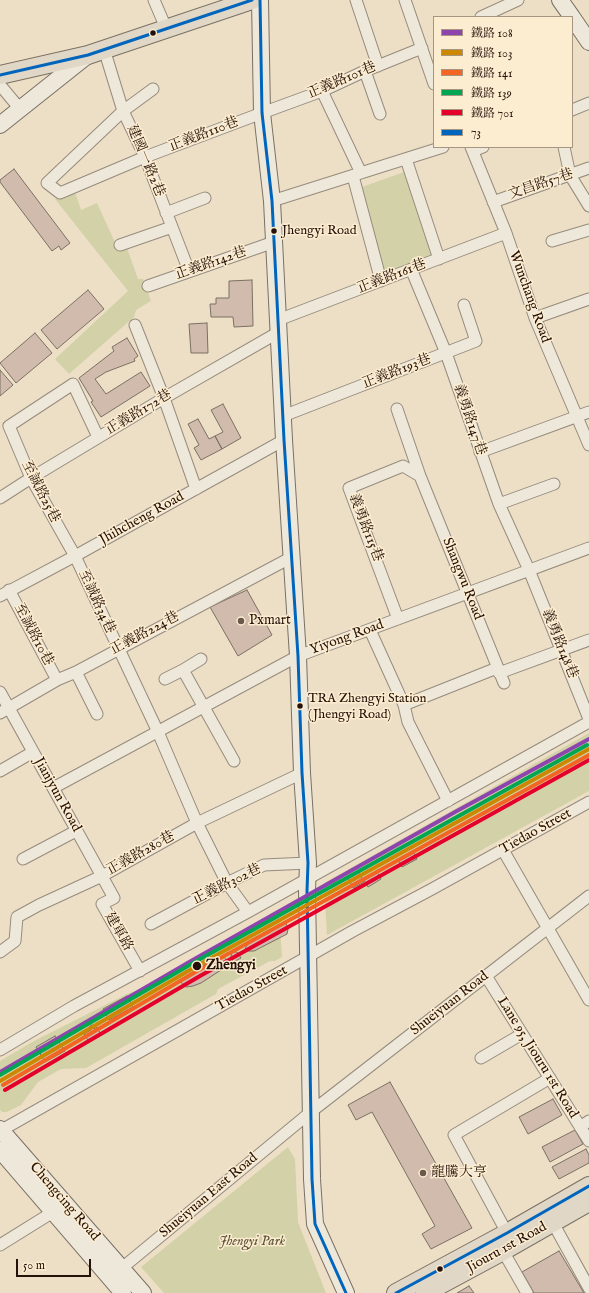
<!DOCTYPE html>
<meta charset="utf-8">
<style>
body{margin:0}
#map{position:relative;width:589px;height:1293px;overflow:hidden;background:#eddfc6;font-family:"IM FELL English","Noto Serif TC",serif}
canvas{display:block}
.legend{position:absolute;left:433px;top:16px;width:140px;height:132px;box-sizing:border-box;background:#fdedd0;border:1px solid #a69580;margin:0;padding:5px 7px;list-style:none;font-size:12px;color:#241109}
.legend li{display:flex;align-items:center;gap:8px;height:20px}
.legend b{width:20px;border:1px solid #a69580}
.scale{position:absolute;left:16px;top:1259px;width:75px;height:18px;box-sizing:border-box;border:2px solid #241109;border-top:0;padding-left:5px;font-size:12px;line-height:14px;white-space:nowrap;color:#241109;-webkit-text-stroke:3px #fdedd0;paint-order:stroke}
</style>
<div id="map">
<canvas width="589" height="1293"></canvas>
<ul class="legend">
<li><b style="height:5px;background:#8e44ad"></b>鐵路 108</li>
<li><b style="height:5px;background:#cd8802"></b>鐵路 103</li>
<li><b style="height:5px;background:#f26522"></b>鐵路 141</li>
<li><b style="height:5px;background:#00a651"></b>鐵路 139</li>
<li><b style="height:5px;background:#e4002b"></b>鐵路 701</li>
<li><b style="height:5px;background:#0065bd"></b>73</li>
</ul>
<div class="scale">50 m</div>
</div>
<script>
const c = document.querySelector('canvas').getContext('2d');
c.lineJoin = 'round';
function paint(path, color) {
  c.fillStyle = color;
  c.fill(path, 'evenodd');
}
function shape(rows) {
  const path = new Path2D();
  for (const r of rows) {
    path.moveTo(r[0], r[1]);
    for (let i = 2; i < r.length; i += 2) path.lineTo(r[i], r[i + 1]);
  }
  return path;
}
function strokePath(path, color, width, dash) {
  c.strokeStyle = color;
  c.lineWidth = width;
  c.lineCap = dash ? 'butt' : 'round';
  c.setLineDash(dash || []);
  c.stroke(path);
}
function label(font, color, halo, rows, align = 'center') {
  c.font = font + ' "IM FELL English","Noto Serif TC",serif';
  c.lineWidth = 3;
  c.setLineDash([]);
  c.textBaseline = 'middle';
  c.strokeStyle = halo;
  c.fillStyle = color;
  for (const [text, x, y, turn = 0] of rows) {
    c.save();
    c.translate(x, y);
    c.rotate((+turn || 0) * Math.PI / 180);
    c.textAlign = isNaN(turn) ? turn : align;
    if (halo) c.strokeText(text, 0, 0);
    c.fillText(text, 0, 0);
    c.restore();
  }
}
const green = shape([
 [404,172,432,255,383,273,362,187],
 [75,192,81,210,97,203,118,249,127,248,138,279,143,279,151,301,136,310,134,317,69,374,55,359,128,291,55,199],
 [589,733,589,791,327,935,324,883],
 [279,916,282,957,275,961,270,961,218,989,216,994,86,1068,61,1069,38,1082,21,1105,7,1112,2,1112,0,1110,0,1061,34,1041,127,994,138,990],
 [288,1147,295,1159,298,1222,326,1293,164,1293,141,1267]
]);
const building = shape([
 [14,169,70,243,61,250,59,246,52,251,0,182,0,180,14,169],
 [252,280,253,326,234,327,233,317,211,317,210,304,216,304,216,298,229,298,229,281,252,280],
 [88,290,104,309,57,349,41,330,88,290],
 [207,323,208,353,191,353,189,324,207,323],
 [35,333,52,353,16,383,0,363,35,333],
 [127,338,138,356,134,359,135,361,106,372,95,379,106,394,141,372,150,386,101,417,91,402,93,401,79,378,114,351,112,347,127,338],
 [0,370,13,385,0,396,0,370],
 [223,404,241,438,222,449,215,436,223,432,211,410,223,404],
 [198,419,209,439,215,436,222,449,201,460,194,448,199,445,188,424,198,419],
 [247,590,272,635,238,656,210,607,247,590],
 [414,853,417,859,402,867,399,861,414,853],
 [358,872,364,882,353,888,348,878,358,872],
 [377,872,381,879,368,887,364,880,377,872],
 [285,923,287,925,288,929,287,934,254,951,248,951,245,949,247,945,249,942,267,931,285,923],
 [234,952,237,952,241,958,233,962,231,956,232,953,234,952],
 [221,957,224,957,227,961,226,965,221,970,201,983,193,986,186,987,183,985,181,982,183,978,210,961,221,957],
 [127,996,133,1007,109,1020,103,1009,127,996],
 [92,1025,94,1029,97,1027,101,1035,89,1042,84,1034,91,1030,89,1027,92,1025],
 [55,1036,65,1051,45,1062,36,1047,55,1036],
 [390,1082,472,1228,431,1249,422,1234,435,1226,372,1112,356,1120,348,1105,390,1082],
 [553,1099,562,1115,528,1134,519,1117,553,1099],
 [575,1130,583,1144,550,1162,542,1147,575,1130],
 [586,1149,589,1155,589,1163,559,1179,552,1167,586,1149],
 [559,1251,584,1293,534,1293,522,1272,559,1251],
 [469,1286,474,1293,457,1293,469,1286]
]);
const street = shape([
 [154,0,166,28],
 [356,0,378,66],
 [405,0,434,84],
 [481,17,518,0],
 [104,49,123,111,145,157,189,271],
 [365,71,380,114],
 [0,85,20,109],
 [153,89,123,111,47,183,60,193,145,157,262,113,322,91,365,71,422,48],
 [322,91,361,173],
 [572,110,589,103],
 [471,147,506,233,535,318,589,445],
 [564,147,570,175,589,206],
 [473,151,483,147],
 [406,159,439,259],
 [353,176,381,281],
 [272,201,443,147],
 [493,202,589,168],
 [166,213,205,198],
 [552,241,589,230],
 [120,245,172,227],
 [411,269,446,353,499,504,529,570,589,719],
 [148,286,274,242],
 [535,318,589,299],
 [278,320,506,233],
 [135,325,164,398,196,489],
 [397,409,420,476,504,683],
 [283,416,476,341,464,305],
 [98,437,73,384,9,426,31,478,75,556,158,732,197,823,227,883,248,912],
 [480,452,589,412],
 [0,498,31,478,164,398,279,332],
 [499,504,554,484],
 [9,590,57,680],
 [0,596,75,556,284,440],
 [398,619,349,488,403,466,420,476],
 [370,630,404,705,408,722,448,801],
 [183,670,234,761],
 [76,672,97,714],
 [499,673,589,640],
 [165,679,183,670,201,659],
 [0,692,114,898,102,904,140,971],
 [404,705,497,668],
 [0,713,57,680,76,672,292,557],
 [0,771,33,752],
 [53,788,298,656,589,548],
 [503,850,589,1000],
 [23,859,76,831],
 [151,924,227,883,264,865,308,863],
 [0,952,15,941,17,917,39,905,102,876,197,823,302,773],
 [486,976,589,1141],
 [0,1050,74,1006,248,912,589,722],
 [481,1058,522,1034],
 [580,1127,589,1121],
 [0,1131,353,931,432,889,589,802],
 [553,1223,589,1288],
 [0,1245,53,1212],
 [116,1268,122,1268,312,1111,589,896],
 [527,1293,503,1251,507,1233,454,1135,550,1078]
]);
const secondary = shape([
 [260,0,262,113,272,201,284,440,298,656,302,773,308,863,307,891,312,1179,315,1224,346,1293],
 [560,0,572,17],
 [572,17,589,42],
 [0,125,88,55],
 [0,1129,143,1293],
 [0,1150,123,1293]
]);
const primary = shape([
 [0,75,88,55,252,0],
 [396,1293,507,1233,589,1186],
 [425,1293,503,1251,589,1202]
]);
const bus1 = shape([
 [260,0,262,113,272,201,284,440,298,656,302,773,308,863,307,891,312,1179,315,1224,346,1293],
 [0,75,88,55,252,0],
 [396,1293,507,1233,589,1186]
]);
const rail1 = shape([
 [0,1072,191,961,455,812,589,739]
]);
const rail2 = shape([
 [0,1081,195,967,589,749]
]);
const rail3 = shape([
 [3,1085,197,971,589,755]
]);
const rail4 = shape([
 [0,1075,193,963,587,745]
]);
const rail5 = shape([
 [5,1090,200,976,589,760]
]);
const markers = [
 [153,33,3.5,"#241109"],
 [274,231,3.5,"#241109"],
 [241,621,4,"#6a594b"],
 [300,706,3.5,"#241109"],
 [197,966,5,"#241109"],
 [423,1173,4,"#6a594b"],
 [440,1269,3.5,"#241109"]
];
const busNames = [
 ["Jhengyi Road",282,231],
 ["TRA Zhengyi Station",308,699],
 ["(Jhengyi Road)",308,715]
];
const streetNames = [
 ["正義路101巷",342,81,-23],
 ["正義路110巷",204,135,-21],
 ["建國一路2巷",145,161,67],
 ["文昌路57巷",541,185,-19],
 ["正義路142巷",211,264,-19],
 ["正義路161巷",392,277,-21],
 ["Wunchang Road",529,297,70],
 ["正義路193巷",397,372,-21],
 ["正義路172巷",139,413,-31],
 ["義勇路147巷",469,420,71],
 ["至誠路25巷",40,492,63],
 ["Jhihcheng Road",142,519,-29],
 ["義勇路115巷",365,528,69],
 ["Shangwu Road",462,579,68],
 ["至誠路34巷",96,602,65],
 ["正義路224巷",145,634,-28],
 ["至誠路10巷",33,635,62],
 ["Yiyong Road",347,638,-20],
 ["義勇路148巷",559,644,68],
 ["Jianjyun Road",57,795,61],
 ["Tiedao Street",536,832,-29],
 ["正義路280巷",141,854,-29],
 ["正義路302巷",227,885,-26],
 ["建軍路",118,932,60],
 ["Tiedao Street",252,989,-29],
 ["Shueiyuan Road",450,1004,-38],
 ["Lane 95, Jiouru 1st Road",537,1058,58],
 ["Shueiyuan East Road",209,1196,-40],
 ["Chengcing Road",64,1202,49],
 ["Jiouru 1st Road",507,1248,-29]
];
const poiNames = [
 ["Pxmart",249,621],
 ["龍騰大亨",431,1173]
];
const stopNames = [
 ["Zhengyi",206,966]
];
const parkNames = [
 ["Jhengyi Park",252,1242]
];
paint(green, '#d3d1a8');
paint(building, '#d0bbad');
strokePath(building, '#7a7063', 1);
strokePath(street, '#968b7c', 13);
strokePath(secondary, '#7a7063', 18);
strokePath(primary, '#7a7063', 20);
strokePath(street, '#eee8db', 11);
strokePath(secondary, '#eee8db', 16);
strokePath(primary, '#e1d7c6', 18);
strokePath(bus1, '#0065bd', 3);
strokePath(rail1, '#8e44ad', 4);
strokePath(rail2, '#cd8802', 4);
strokePath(rail3, '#f26522', 4);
strokePath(rail4, '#00a651', 4);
strokePath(rail5, '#e4002b', 4);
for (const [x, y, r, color] of markers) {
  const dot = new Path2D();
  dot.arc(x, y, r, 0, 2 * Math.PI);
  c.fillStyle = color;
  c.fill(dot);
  strokePath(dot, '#fdedd0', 1.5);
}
label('13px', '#241109', '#fdedd0', busNames, 'left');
label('14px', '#241109', '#fdedd0', streetNames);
label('14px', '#241109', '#fdedd0', poiNames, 'left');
label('bold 14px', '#241109', '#fdedd0', stopNames, 'left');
label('italic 14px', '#5a5038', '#fdedd0', parkNames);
</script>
